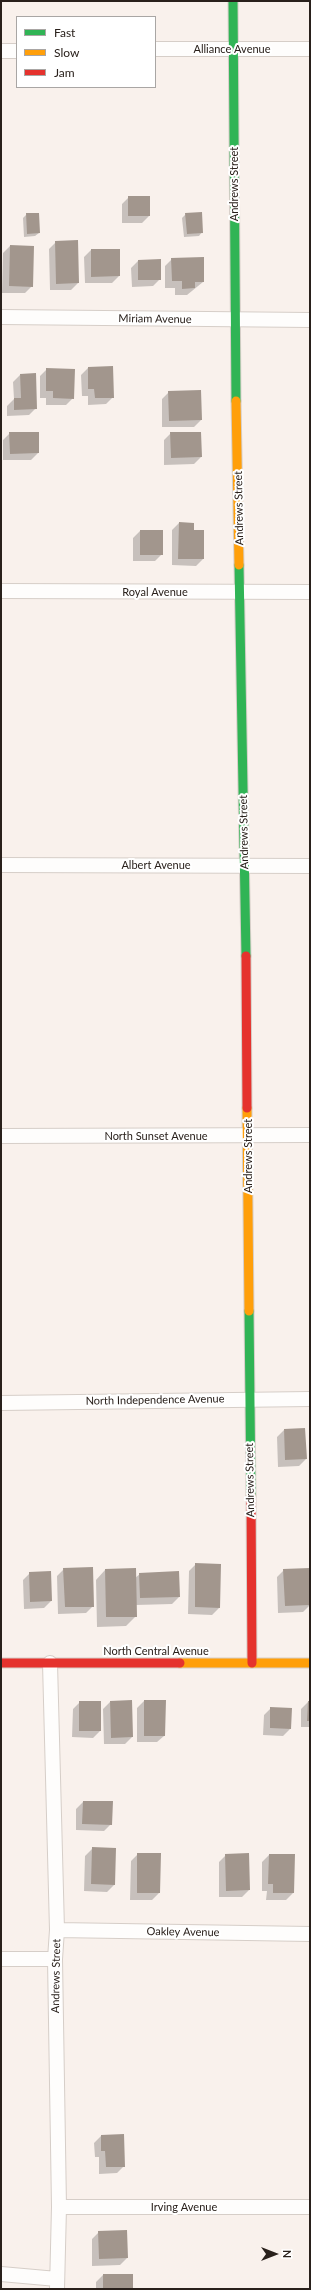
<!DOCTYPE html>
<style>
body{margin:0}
#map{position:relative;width:311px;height:2290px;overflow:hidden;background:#f9f1ec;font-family:Lato,sans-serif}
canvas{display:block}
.frame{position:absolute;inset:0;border:2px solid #29201b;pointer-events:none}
.legend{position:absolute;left:16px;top:16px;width:140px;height:72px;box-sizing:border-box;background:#fff;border:1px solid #a9a6a4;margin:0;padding:5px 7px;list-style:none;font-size:12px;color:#29201b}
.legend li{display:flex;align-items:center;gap:8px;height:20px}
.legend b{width:20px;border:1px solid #a9a6a4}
.north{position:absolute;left:255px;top:2234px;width:40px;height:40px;-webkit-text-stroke:3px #fff;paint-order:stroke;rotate:90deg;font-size:11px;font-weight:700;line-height:16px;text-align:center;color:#29201b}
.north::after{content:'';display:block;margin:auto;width:14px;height:18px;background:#29201b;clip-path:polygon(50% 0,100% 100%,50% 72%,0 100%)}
</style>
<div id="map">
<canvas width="311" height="2290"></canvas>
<div class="frame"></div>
<ul class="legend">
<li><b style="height:5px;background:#30b455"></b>Fast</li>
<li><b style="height:5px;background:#ff9f0a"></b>Slow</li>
<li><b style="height:5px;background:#e5322d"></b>Jam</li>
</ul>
<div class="north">N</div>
</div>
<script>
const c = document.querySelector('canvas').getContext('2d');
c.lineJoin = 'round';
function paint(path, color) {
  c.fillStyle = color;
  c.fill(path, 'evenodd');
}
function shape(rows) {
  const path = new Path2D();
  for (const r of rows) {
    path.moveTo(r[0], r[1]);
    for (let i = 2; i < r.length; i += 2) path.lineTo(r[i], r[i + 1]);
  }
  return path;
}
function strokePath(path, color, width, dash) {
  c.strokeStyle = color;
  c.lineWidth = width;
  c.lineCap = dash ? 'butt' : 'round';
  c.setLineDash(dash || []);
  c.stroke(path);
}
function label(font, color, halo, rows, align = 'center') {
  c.font = font + ' Lato,sans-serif';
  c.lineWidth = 4;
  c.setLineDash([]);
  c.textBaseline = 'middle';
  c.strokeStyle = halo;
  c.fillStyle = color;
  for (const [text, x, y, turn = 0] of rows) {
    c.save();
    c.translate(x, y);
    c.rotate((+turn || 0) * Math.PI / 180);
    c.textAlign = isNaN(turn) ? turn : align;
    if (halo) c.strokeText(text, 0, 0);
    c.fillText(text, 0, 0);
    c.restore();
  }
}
const shadow = shape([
 [129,197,149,197,149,216,142,223,122,223,122,204],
 [27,214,39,233,35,236,24,237,23,218],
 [186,214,202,232,199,236,184,237,182,218],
 [56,242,78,283,71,290,50,290,49,249],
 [10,246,32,286,25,293,2,293,3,253],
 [91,250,119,276,112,283,85,283,84,257],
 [172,259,203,282,187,295,175,295,175,288,165,288,165,266],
 [138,261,160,279,153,286,132,287,131,268],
 [88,368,113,397,106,404,88,405,88,396,82,396,81,375],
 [47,369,73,398,66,405,46,405,46,398,40,398,40,376],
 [20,375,36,408,29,415,7,416,7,406,14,399,13,382],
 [169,392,201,420,194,427,162,427,162,399],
 [10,433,38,453,31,460,3,460,3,440],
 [171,433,201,457,194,464,164,465,164,440],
 [179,523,193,531,203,559,196,566,172,565,172,530],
 [140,531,162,554,155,561,133,561,133,538],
 [284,1430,306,1459,299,1466,278,1467,277,1437],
 [196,1564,219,1608,212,1615,188,1614,189,1571],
 [64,1569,93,1606,86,1613,58,1614,57,1576],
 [105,1570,135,1578,140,1574,179,1597,172,1604,136,1605,136,1616,126,1626,97,1627,96,1580],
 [284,1570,310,1605,303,1612,278,1613,277,1577],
 [30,1573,51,1601,44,1608,24,1609,23,1580],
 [144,1701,164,1736,157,1742,137,1742,137,1708],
 [80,1702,100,1731,93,1738,72,1737,73,1709],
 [110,1702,132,1737,125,1744,104,1744,103,1709],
 [308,1702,310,1702,310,1727,301,1727,301,1709],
 [271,1708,290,1729,283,1736,263,1735,264,1715],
 [83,1802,111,1824,104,1831,76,1830,76,1809],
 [92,1849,114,1885,107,1892,84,1891,85,1856],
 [138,1854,159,1893,152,1900,130,1900,131,1861],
 [226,1855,249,1890,242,1897,219,1897,219,1862],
 [269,1855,293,1893,286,1900,266,1900,267,1891,262,1891,262,1862],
 [101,2136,124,2166,117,2173,99,2174,99,2157,95,2157,94,2143],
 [99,2232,127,2258,120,2265,92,2266,92,2239],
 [103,2275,132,2289,96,2289,96,2282]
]);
const building = shape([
 [128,196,150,196,150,216,128,216],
 [202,212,203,233,187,234,185,213],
 [26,213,39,213,40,233,27,234],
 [78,240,79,283,56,284,55,241],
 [10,245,34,246,33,287,9,286],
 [91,249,120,249,120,276,91,277],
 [204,257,204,282,195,282,195,288,182,289,182,281,172,281,171,258],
 [161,259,161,280,138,280,138,260],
 [113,366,114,398,95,398,94,389,88,389,88,367],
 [46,368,75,369,74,399,53,398,53,391,46,391],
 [36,373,37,409,14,410,14,398,21,398,20,374],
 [201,390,202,420,169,421,168,391],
 [9,432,39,432,39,453,10,454],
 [170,432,201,432,202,457,171,458],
 [179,522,194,523,194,530,204,530,204,559,178,559],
 [140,530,163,530,163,555,140,555],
 [305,1428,307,1459,285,1460,284,1429],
 [195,1563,221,1564,220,1608,195,1607],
 [93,1567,94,1607,65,1607,63,1568],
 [136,1568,137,1617,106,1617,105,1569],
 [310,1568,310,1605,285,1606,283,1569],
 [51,1571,52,1601,30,1602,29,1572],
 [179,1571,180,1597,140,1598,139,1573],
 [132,1700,133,1737,111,1738,110,1701],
 [144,1700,166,1700,165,1736,144,1736],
 [79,1701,101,1701,101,1731,79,1731],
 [308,1701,310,1701,310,1721,307,1721],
 [270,1707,292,1708,291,1729,270,1728],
 [83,1801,113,1801,112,1825,82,1824],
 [92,1847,116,1848,115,1885,91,1884],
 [137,1853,161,1853,160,1893,137,1893],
 [249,1853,250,1890,226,1891,225,1854],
 [269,1854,295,1854,294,1893,273,1893,273,1884,268,1884],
 [124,2134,125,2167,106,2167,105,2151,101,2151,101,2135],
 [127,2230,128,2258,99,2259,98,2231],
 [103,2274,133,2274,133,2289,103,2289]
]);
const street = shape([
 [155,49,310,49],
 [1,51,17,51],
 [1,317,310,320],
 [1,591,310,592],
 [1,865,310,866],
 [1,1136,310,1135],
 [1,1403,310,1399],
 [50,1663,57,1930,55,1959,59,2207,57,2289],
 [57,1930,310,1934],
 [1,1959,55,1959],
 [59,2207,310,2207],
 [1,2274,57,2279]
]);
const fast = shape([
 [233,1,236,401],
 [239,565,246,956],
 [249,1311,251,1496]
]);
const slow = shape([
 [236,401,239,565],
 [247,1108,249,1311],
 [180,1663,310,1663]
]);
const jam = shape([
 [246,956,247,1108],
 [251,1496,252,1663],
 [1,1663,180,1663]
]);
const streetNames = [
 ["Alliance Avenue",232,49],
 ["Andrews Street",234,184,-90],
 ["Miriam Avenue",155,319,1],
 ["Andrews Street",239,508,-91],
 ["Royal Avenue",155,592],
 ["Andrews Street",244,832,-91],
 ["Albert Avenue",156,865],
 ["North Sunset Avenue",156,1136],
 ["Andrews Street",248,1156,-90],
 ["North Independence Avenue",155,1400,-1],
 ["Andrews Street",250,1480,-91],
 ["North Central Avenue",156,1651],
 ["Oakley Avenue",183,1932,1],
 ["Andrews Street",56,1976,-89],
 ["Irving Avenue",184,2207]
];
paint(shadow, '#0003');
paint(building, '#a2968d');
strokePath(street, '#d6cec8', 16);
strokePath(fast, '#d6cec8', 11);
strokePath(slow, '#d6cec8', 11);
strokePath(jam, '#d6cec8', 11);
strokePath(street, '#fefdfc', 14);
strokePath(fast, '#30b455', 9);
strokePath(slow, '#ff9f0a', 9);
strokePath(jam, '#e5322d', 9);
label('11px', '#29201b', '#fff', streetNames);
</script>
